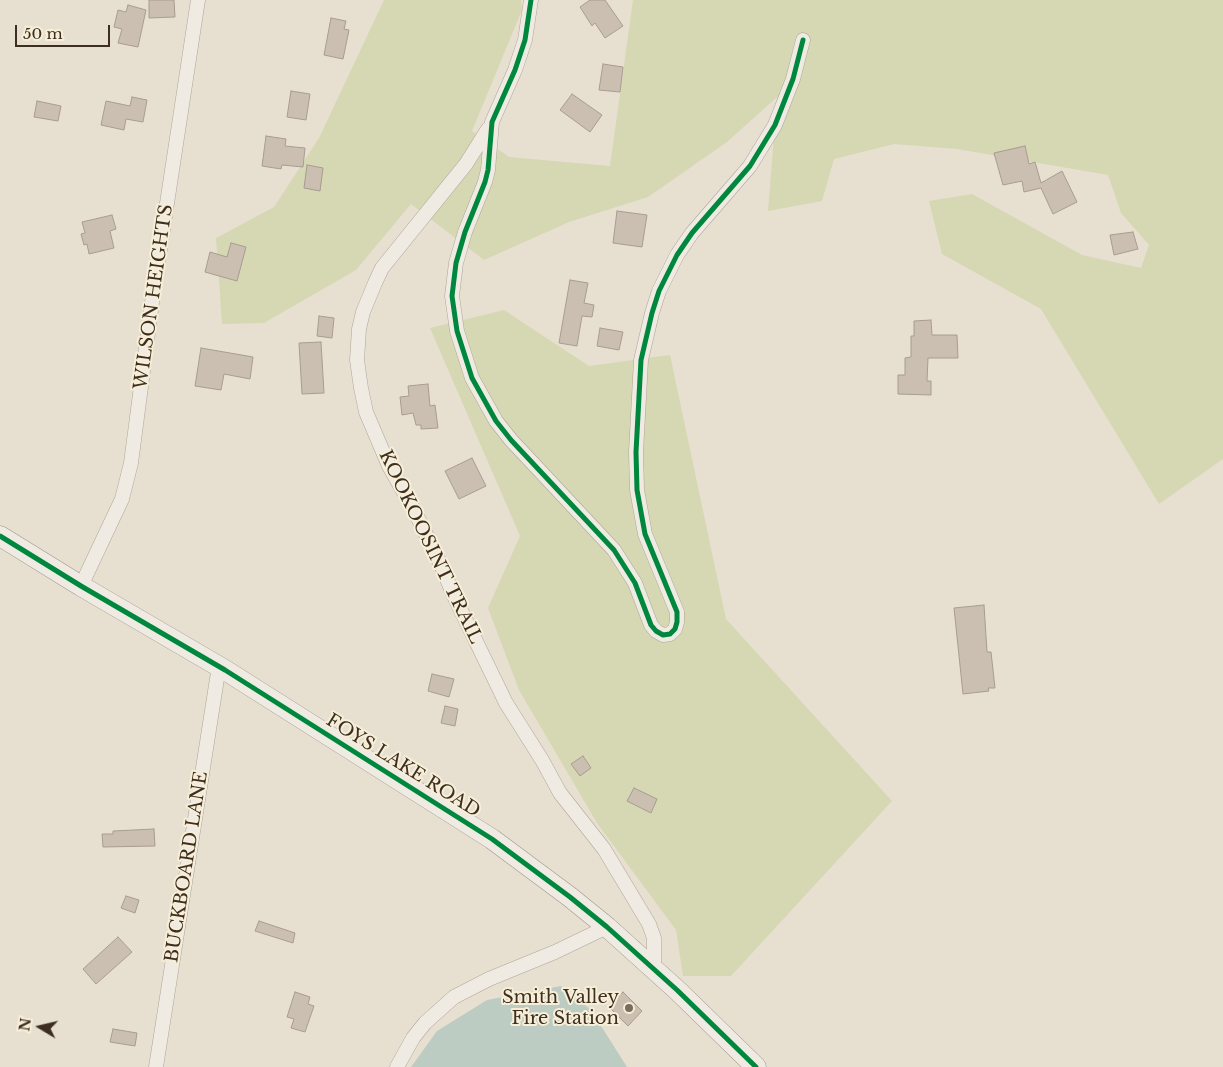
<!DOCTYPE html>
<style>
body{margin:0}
#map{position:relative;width:1223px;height:1067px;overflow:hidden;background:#e7e0d1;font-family:"Libre Baskerville",serif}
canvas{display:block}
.north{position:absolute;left:15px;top:1002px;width:50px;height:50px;-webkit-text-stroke:4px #f7eed8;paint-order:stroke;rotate:279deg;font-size:14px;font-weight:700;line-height:20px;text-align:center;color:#3d2e20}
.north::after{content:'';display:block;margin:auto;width:18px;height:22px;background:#3d2e20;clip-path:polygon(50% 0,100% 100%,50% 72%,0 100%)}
.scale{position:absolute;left:15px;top:25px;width:95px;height:22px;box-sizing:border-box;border:2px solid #3d2e20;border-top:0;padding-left:6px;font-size:15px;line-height:18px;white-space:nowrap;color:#3d2e20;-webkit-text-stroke:4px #f7eed8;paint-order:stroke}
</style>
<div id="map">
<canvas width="1223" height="1067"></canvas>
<div class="north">N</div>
<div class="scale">50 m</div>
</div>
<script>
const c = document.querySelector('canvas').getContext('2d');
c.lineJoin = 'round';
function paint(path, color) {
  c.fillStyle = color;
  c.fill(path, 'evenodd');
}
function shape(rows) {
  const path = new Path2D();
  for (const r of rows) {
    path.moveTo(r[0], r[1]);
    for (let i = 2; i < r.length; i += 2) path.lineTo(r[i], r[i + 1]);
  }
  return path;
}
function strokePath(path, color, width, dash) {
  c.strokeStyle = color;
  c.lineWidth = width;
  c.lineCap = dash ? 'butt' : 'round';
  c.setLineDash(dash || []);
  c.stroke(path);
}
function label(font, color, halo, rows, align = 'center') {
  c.font = font + ' "Libre Baskerville",serif';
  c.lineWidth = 4;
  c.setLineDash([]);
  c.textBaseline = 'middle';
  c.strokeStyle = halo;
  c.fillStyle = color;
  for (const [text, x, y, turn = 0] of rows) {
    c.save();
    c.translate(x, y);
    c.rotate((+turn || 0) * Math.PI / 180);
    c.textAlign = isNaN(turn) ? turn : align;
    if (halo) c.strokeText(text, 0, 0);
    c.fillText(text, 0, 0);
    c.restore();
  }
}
const green = shape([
 [384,0,521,0,522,10,472,131,509,157,610,166,633,0,1223,0,1223,459,1159,504,1041,309,942,254,929,201,972,194,1082,255,1141,268,1149,245,1121,213,1108,175,957,149,894,144,834,159,822,201,768,211,777,97,727,142,648,197,569,222,484,260,411,204,356,270,264,323,222,324,216,238,274,207,319,138],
 [504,310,589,366,670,355,726,619,892,801,731,976,683,976,676,930,597,823,519,690,488,608,520,536,430,328]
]);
const water = shape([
 [561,986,591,1010,627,1067,411,1067,437,1031,487,1000]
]);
const building = shape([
 [149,0,174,0,175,17,149,18,149,0],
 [590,0,605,0,623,26,605,38,595,23,592,26,580,7,590,0],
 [128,5,146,10,138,47,118,43,122,29,114,27,118,10,126,12,128,5],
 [331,18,346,21,344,29,349,30,343,59,324,55,331,18],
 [603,64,623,67,620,92,599,90,603,64],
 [291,91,310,94,306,120,287,117,291,91],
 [572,94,602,115,590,132,560,110,572,94],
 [132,97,147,100,143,122,126,119,124,130,101,125,106,101,130,106,132,97],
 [37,101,61,106,58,121,34,117,37,101],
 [266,136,286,139,285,146,305,148,303,167,282,165,281,169,262,166,266,136],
 [1025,146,1029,164,1035,162,1041,183,1062,171,1077,202,1053,214,1041,188,1024,192,1022,181,1003,185,994,153,1025,146],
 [307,165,323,168,320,191,304,188,307,165],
 [617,211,647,215,642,247,613,243,617,211],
 [112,215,116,229,110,231,114,248,89,254,87,244,84,245,81,234,85,233,82,222,112,215],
 [1133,232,1138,249,1114,255,1110,235,1133,232],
 [231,243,246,247,237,281,205,272,210,252,227,257,231,243],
 [570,280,588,283,584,303,594,305,592,317,582,316,577,346,559,343,570,280],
 [319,316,334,318,332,338,317,336,319,316],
 [931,320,932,335,957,335,958,358,928,358,927,381,931,381,931,395,898,394,898,375,905,375,905,358,911,357,911,336,914,336,914,321,931,320],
 [600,328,623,332,619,350,597,346,600,328],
 [321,342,324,393,302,394,299,343,321,342],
 [201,348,253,357,250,379,224,374,221,390,195,386,201,348],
 [428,384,430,406,435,405,438,428,421,429,421,425,416,425,413,413,402,415,400,397,409,396,408,386,428,384],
 [472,458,486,486,459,499,445,471,472,458],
 [984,605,987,652,991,652,995,688,988,688,989,691,963,694,954,608,984,605],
 [432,674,454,679,449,697,428,691,432,674],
 [445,706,458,709,455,726,441,723,445,706],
 [583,756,591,768,580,776,571,764,583,756],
 [634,788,657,799,651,813,627,801,634,788],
 [154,829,155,846,103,847,102,834,113,834,113,831,154,829],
 [126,896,139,900,135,913,121,908,126,896],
 [259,921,295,933,293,943,255,931,259,921],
 [118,937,132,952,96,984,83,969,118,937],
 [295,992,310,997,308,1004,314,1006,305,1032,291,1028,294,1019,287,1017,295,992],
 [623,992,642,1011,628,1026,609,1007,623,992],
 [113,1029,137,1033,135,1046,110,1042,113,1029]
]);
const street = shape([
 [531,0,525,40,515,70,492,122,488,170,485,182,465,232,456,263,452,296,457,331,472,378,496,421,511,440,614,550,635,583,651,625,656,631,663,635,670,634,675,629,677,622,677,612,645,534,637,490,636,452,641,360,652,313,659,291,677,255,692,233,750,166,775,125,793,79,803,40],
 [488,129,466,164,382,268,375,283,363,312,359,329,357,360,361,388,366,412,389,466,414,510,443,569,453,594,506,703,542,760,560,793,604,849,649,924,654,938,654,968],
 [81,586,122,499,131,463,153,295,198,0],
 [156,1067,219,666],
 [397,1067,413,1038,425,1023,454,997,489,979,555,952,607,927]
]);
const secondary = shape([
 [0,536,81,586,225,670,492,839,570,897,607,927,677,990,756,1067]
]);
const cycleway = shape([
 [531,0,525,40,515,70,492,122,488,170,485,182,465,232,456,263,452,296,457,331,472,378,496,421,511,440,614,550,635,583,651,625,656,631,663,635,670,634,675,629,677,622,677,612,645,534,637,490,636,452,641,360,652,313,659,291,677,255,692,233,750,166,775,125,793,79,803,40],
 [0,536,81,586,225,670,492,839,570,897,607,927,677,990,756,1067]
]);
const markers = [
 [629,1008,5,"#786c5e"]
];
const streetNames = [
 ["WILSON HEIGHTS",154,297,-82],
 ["KOOKOOSINT TRAIL",430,547,64],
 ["FOYS LAKE ROAD",403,766,32],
 ["BUCKBOARD LANE",187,867,-81]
];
const poiNames = [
 ["Smith Valley",619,998],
 ["Fire Station",619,1019]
];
paint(green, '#d6d7b3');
paint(water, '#bcccc2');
paint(building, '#cbbfb2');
strokePath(building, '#a89c90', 1);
strokePath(street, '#ada599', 15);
strokePath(secondary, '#9c958a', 21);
strokePath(street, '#efebe3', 14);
strokePath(secondary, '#efebe3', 20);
strokePath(cycleway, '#00873e', 5);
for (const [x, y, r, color] of markers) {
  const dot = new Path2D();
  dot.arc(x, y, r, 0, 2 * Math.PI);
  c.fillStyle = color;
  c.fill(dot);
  strokePath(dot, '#f7eed8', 2);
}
label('18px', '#3d2e20', '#f7eed8', streetNames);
label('18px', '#3d2e20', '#f7eed8', poiNames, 'right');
</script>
